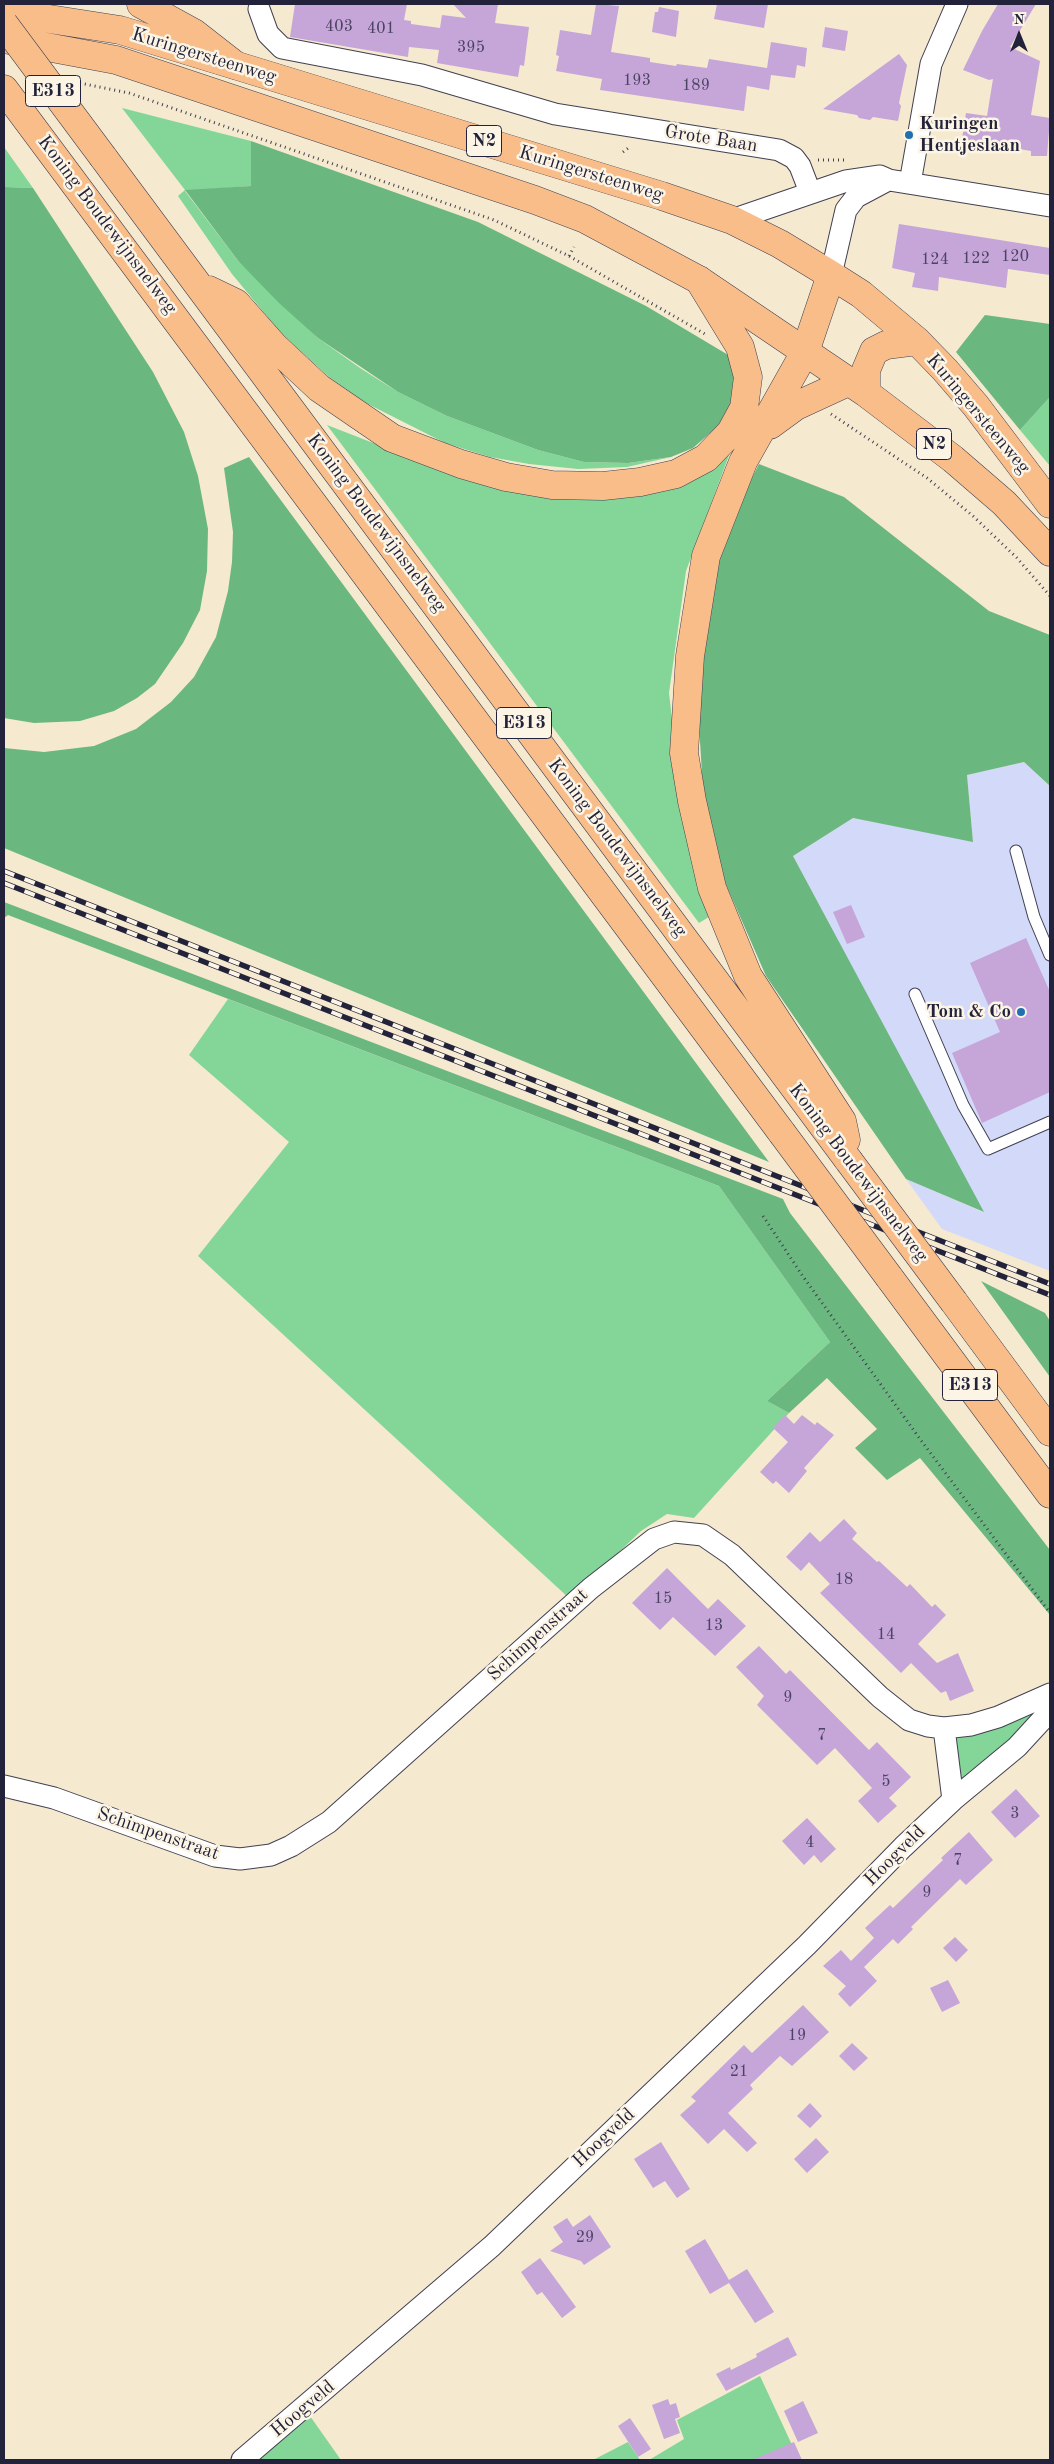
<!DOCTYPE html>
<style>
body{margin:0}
#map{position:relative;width:1054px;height:2464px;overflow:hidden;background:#f5e9d0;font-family:"Old Standard TT",serif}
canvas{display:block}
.frame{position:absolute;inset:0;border:5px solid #22223b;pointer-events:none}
.north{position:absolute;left:994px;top:10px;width:50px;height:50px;-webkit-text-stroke:4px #fcf5e5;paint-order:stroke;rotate:0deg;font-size:14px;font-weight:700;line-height:20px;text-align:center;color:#22223b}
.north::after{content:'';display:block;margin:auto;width:18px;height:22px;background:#22223b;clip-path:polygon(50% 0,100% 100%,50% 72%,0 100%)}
</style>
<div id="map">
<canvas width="1054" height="2464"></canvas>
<div class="frame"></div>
<div class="north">N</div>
</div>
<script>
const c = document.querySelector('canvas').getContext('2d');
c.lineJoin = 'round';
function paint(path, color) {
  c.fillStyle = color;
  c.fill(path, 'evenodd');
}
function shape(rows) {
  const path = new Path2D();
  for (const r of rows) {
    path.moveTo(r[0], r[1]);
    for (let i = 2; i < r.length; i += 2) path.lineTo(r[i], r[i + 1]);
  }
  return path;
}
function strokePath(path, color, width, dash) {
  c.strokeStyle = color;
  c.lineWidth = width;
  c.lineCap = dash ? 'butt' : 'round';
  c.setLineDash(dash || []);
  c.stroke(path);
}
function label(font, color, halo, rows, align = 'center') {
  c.font = font + ' "Old Standard TT",serif';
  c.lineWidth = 5;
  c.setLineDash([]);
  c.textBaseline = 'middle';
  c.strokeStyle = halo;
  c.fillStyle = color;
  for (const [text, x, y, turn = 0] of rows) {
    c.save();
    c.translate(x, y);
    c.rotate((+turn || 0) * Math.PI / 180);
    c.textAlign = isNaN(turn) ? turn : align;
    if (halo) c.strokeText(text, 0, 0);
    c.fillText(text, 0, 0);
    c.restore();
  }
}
const built = shape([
 [1024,762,1050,786,1050,1271,942,1229,906,1179,983,1212,793,856,853,818,973,841,967,775]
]);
const green = shape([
 [122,108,251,141,251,186,185,191,239,262,318,338,360,368,398,392,447,416,538,450,584,462,628,463,671,457,627,467,578,469,529,464,490,457,445,443,364,402,329,377,280,332,232,274,178,196,185,190],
 [4,147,33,188,4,187],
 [1050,397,1050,466,1020,430],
 [327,425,453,474,562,497,627,498,686,484,731,450,686,571,669,693,682,804,712,915,699,923],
 [228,999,719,1186,830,1342,767,1401,789,1413,694,1518,667,1514,641,1531,570,1599,198,1256,289,1142,189,1055],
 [1041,1707,1047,1709,961,1785,954,1743,956,1738,964,1733],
 [760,2376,799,2460,649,2460,684,2439,677,2420],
 [310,2416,341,2460,257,2460],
 [628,2442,640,2460,593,2460]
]);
const forest = shape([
 [251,141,478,222,646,306,735,359,735,397,718,426,693,448,671,457,628,463,584,462,538,450,447,416,398,392,318,338,279,303,239,262,185,190,251,186],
 [4,187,33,188,153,372,184,432,198,476,208,529,207,571,200,610,183,643,155,684,137,698,114,711,80,721,34,723,4,718],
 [985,315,1050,324,1050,397,1020,430,956,352],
 [249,457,769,1162,4,848,4,748,44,752,94,746,136,729,171,702,194,677,216,637,228,591,232,562,233,532,224,468],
 [759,464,844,497,989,611,1050,635,1050,786,1024,762,967,775,973,842,853,818,793,856,984,1212,906,1179,766,976,721,873,703,790,698,709,711,582,726,529],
 [4,902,783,1199,790,1213,1050,1550,1050,1615,920,1458,887,1480,855,1448,877,1429,827,1378,789,1413,767,1401,830,1342,719,1186,8,915,4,918],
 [981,1281,1045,1313,1050,1321,1050,1377]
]);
const building = shape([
 [295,4,407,4,404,20,411,21,411,24,440,28,442,15,466,18,453,4,498,4,495,23,529,27,524,66,520,65,518,77,437,63,439,50,409,47,408,57,290,37],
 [596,4,619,6,611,52,650,58,650,62,676,66,677,64,707,68,709,59,767,68,771,42,807,48,805,67,797,65,795,78,771,75,769,90,747,86,744,111,600,90,602,79,556,71,559,56,556,55,560,30,591,35],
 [717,4,768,4,764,28,714,19],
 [998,4,1036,4,1010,47,1040,61,1031,115,1050,118,1047,156,1031,156,1031,151,1002,146,1001,150,984,147,984,143,962,139,966,113,987,116,993,79,989,80,963,70,982,31],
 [659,7,679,11,676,37,652,32,655,12,658,12],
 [825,27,848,31,845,51,822,47],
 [899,54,907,65,899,103,901,106,898,121,873,117,870,120,859,118,857,115,823,109],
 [899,224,1050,248,1050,275,1008,269,1006,288,939,277,938,291,912,287,915,273,892,268],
 [851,905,865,937,847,944,833,912],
 [1026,938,1050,992,1050,1092,982,1123,952,1053,1000,1032,970,963],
 [785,1415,794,1424,802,1415,815,1425,817,1422,834,1435,804,1468,807,1471,789,1493,776,1481,773,1484,760,1472,788,1442,773,1428],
 [844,1519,857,1533,852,1539,877,1562,879,1561,907,1587,910,1584,932,1607,935,1604,946,1615,918,1644,937,1663,958,1653,974,1691,950,1701,946,1691,941,1693,911,1663,901,1673,820,1593,830,1584,809,1562,801,1571,786,1557,810,1532,820,1542],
 [667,1568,708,1609,718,1599,746,1626,715,1656,673,1617,660,1630,632,1603],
 [759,1646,786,1674,790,1670,869,1750,877,1742,911,1777,889,1798,897,1806,878,1823,858,1801,872,1788,835,1748,817,1765,757,1705,764,1696,736,1667],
 [1016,1789,1040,1816,1015,1838,991,1812],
 [807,1818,836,1849,821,1863,814,1855,804,1865,782,1841],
 [969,1832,993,1860,966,1885,960,1879,911,1927,913,1929,898,1944,893,1939,864,1967,877,1981,850,2007,838,1994,846,1986,823,1966,841,1950,851,1961,874,1938,865,1928,890,1905,893,1908,943,1860,941,1858],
 [955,1937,968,1950,956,1962,943,1948],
 [948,1980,960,2003,942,2012,930,1988],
 [803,2005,829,2032,792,2066,780,2056,750,2085,753,2089,728,2113,757,2143,747,2152,724,2129,708,2144,680,2115,696,2101,691,2097,744,2045,752,2053],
 [852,2043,868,2058,854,2071,839,2056],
 [810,2103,822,2116,810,2128,797,2116],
 [816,2138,829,2152,807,2173,794,2159],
 [661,2142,690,2189,677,2198,665,2181,653,2188,634,2159],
 [590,2215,611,2247,584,2265,581,2261,550,2251,563,2242,553,2227,567,2218,573,2227],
 [705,2239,729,2280,747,2269,774,2312,755,2323,729,2283,710,2294,685,2251],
 [540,2258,576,2307,562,2318,542,2292,537,2295,521,2272],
 [788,2337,797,2355,726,2391,716,2374,730,2367,731,2370,757,2357,756,2354],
 [668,2399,670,2405,676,2403,680,2417,675,2419,680,2433,664,2439,652,2405],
 [803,2401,818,2433,798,2442,784,2411],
 [630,2418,651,2449,638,2457,618,2426],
 [794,2442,802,2460,752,2460]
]);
const path = shape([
 [75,82,129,93,494,220,569,256,705,334],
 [623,152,631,146],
 [818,160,846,160],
 [569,256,574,247],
 [831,414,927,478,973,516,1017,558,1050,596],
 [763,1216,802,1275,920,1439,1050,1613]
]);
const lane = shape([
 [1016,851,1034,917,1050,955],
 [915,994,963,1105,988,1149,1050,1122]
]);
const street = shape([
 [259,9,268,34,282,48,422,75,555,114,779,150,794,158,800,166,810,192],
 [910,183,931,64,957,4],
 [732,220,846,181,880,176,889,180,1050,206],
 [831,275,846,210,856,197,888,180],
 [944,1728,953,1800],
 [4,1786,54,1798,215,1856,240,1859,271,1855,291,1846,329,1822,591,1588,654,1539,674,1532,703,1535,732,1555,880,1697,909,1720,928,1726,944,1728,971,1725,998,1717,1050,1694],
 [242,2460,492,2246,807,1945,903,1847,953,1800,1017,1747,1050,1711]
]);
const primary = shape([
 [4,12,120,30,662,196,732,220,780,244,831,275,861,294,917,341,945,370,976,406,1050,504],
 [4,39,116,60,535,200,585,219,699,280,866,393,953,459,1004,503,1050,552],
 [805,352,831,275],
 [866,393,866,370,874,351,886,345,917,341]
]);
const highway = shape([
 [141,4,194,33,235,65],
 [4,89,782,1133],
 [103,157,849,1161],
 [209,290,236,303,274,346,319,388,392,438,461,464,506,477,552,485,603,486,640,482,676,474,706,458,731,432,744,408,748,377,740,347,699,280],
 [805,352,743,462,706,556,690,656,684,753,692,801,712,888,748,976,842,1121,846,1140],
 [770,425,796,406,848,382],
 [889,1277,1050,1494],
 [954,1302,1050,1432]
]);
const rail = shape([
 [4,871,1050,1284],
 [4,883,1050,1295]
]);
const highwayBridge = shape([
 [4,24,103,157],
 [782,1133,889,1277],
 [849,1161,954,1302]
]);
const markers = [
 [909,135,5,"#1f6fb2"],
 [1021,1012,5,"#1f6fb2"]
];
const numberNames = [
 ["403",339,27],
 ["401",381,29],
 ["395",471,48],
 ["193",637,81],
 ["189",696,86],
 ["120",1015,257],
 ["122",976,259],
 ["124",935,260],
 ["18",844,1580],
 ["15",663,1599],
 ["13",714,1626],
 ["14",886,1635],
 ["9",788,1698],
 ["7",822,1736],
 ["5",886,1782],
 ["3",1015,1814],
 ["4",810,1843],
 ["7",958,1861],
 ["9",927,1893],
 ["19",797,2036],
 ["21",739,2072],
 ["29",585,2238]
];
const shields = [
 [53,91,55],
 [484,141,35],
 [934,444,35],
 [524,723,55],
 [970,1385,55]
];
const shieldNames = [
 ["E313",53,91],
 ["N2",484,141],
 ["N2",934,444],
 ["E313",524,723],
 ["E313",970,1385]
];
const streetNames = [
 ["Kuringersteenweg",204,56,17],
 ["Grote Baan",711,139,9],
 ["Kuringersteenweg",591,174,17],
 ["Koning Boudewijnsnelweg",107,225,53],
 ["Kuringersteenweg",978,414,50],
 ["Koning Boudewijnsnelweg",376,523,53],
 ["Koning Boudewijnsnelweg",617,848,53],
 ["Koning Boudewijnsnelweg",858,1173,53],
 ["Schimpenstraat",538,1635,-42],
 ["Schimpenstraat",158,1834,19],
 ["Hoogveld",895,1856,-45],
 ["Hoogveld",604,2138,-43],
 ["Hoogveld",303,2409,-40]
];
const poiNames = [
 ["Kuringen",919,124],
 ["Hentjeslaan",919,146],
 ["Tom & Co",1011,1012,"right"]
];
paint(built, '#d2d9f9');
paint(green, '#83d698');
paint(forest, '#6ab780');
paint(building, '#c6a5d9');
strokePath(lane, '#424051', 13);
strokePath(street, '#424051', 23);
strokePath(primary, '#424051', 29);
strokePath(highway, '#424051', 29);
strokePath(path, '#424051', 3, [1, 4]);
strokePath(lane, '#fff', 11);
strokePath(street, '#fff', 21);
strokePath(primary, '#f9bd89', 28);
strokePath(highway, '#f9bd89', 28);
strokePath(rail, '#22223b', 5.5);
strokePath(rail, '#fcf5e5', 4, [11]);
strokePath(highwayBridge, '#424051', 29, []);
strokePath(highwayBridge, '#f9bd89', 28);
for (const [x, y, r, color] of markers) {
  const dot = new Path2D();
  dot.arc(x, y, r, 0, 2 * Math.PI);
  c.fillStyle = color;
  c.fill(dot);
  strokePath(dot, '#fcf5e5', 2);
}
label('16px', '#4b4362', null, numberNames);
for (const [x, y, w] of shields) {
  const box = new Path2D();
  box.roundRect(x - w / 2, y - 15.5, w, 31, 4);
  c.fillStyle = '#fcf5e5';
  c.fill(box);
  strokePath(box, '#22223b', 1);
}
label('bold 18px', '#22223b', null, shieldNames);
label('19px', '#22223b', '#fcf5e5', streetNames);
label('bold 19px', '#22223b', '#fcf5e5', poiNames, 'left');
</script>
